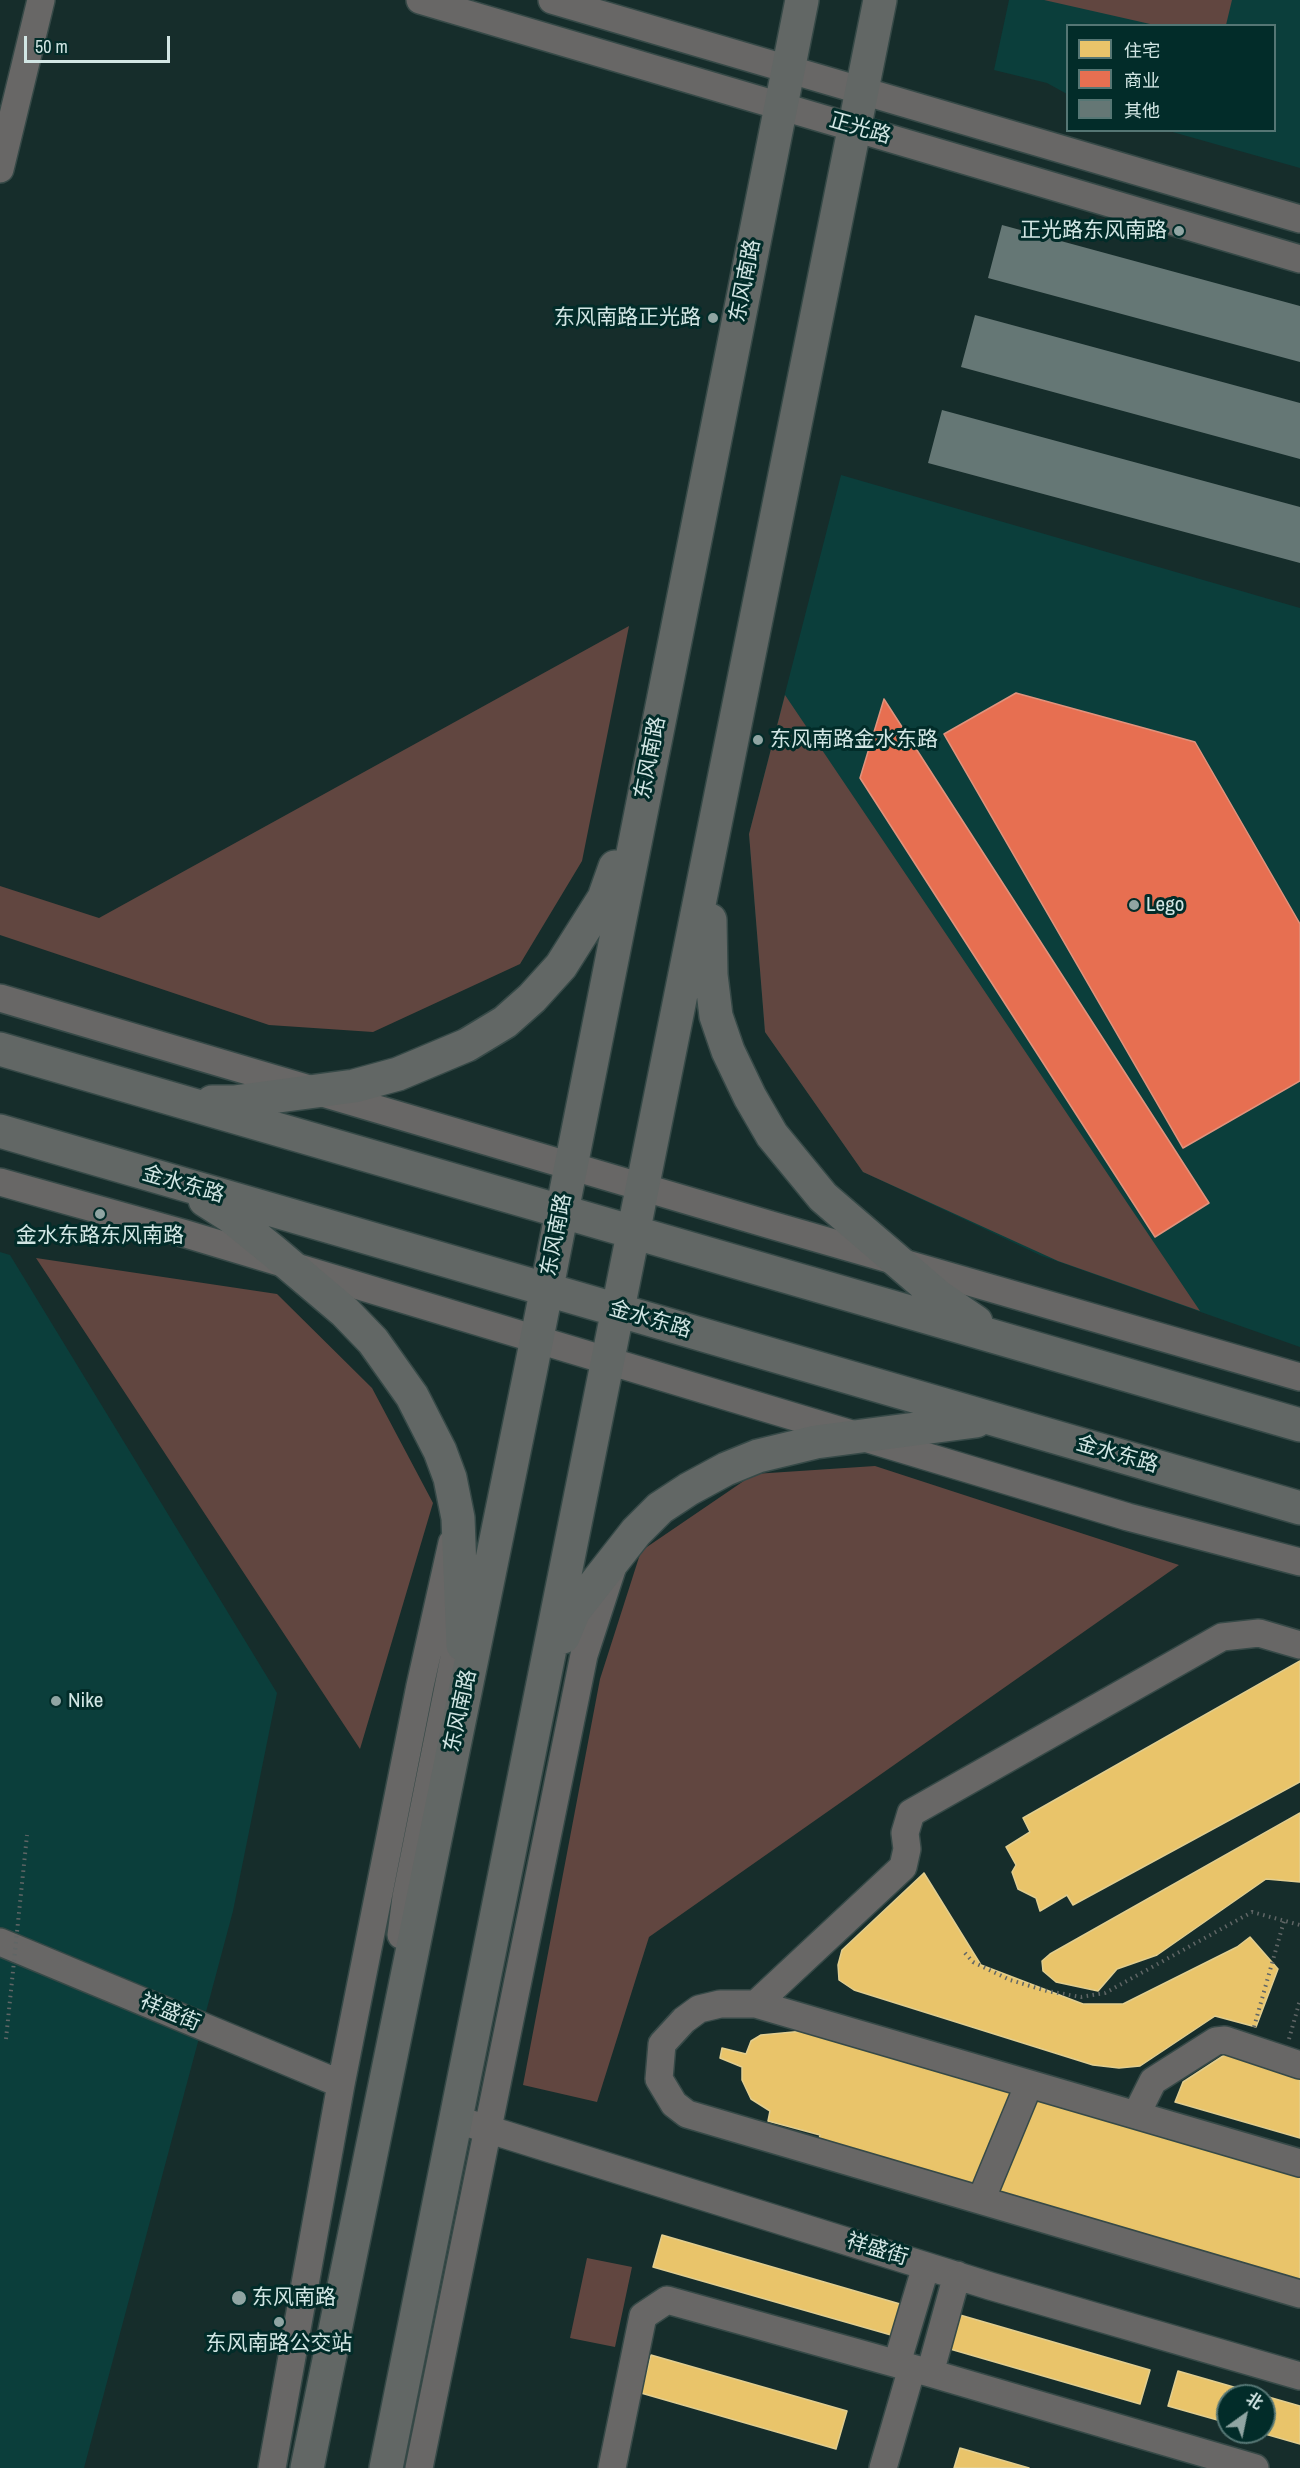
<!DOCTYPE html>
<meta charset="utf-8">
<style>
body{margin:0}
#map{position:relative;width:1300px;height:2468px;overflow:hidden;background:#162d2b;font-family:"Archivo Narrow","Noto Sans SC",sans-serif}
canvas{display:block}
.legend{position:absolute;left:1066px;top:24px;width:210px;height:108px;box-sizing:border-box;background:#022c29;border:2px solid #557674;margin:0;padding:8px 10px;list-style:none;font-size:18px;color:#d2e6e4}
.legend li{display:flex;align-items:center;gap:12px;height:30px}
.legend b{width:30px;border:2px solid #557674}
.north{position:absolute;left:1216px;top:2384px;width:60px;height:60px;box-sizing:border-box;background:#022c29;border:2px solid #557674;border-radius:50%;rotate:33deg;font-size:16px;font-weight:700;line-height:24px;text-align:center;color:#d2e6e4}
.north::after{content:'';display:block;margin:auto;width:21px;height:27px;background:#90a5a3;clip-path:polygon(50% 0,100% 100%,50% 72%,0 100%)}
.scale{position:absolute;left:24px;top:36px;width:146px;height:27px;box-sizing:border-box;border:3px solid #d2e6e4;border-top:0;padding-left:8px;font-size:18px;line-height:21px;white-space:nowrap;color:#d2e6e4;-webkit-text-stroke:4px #022c29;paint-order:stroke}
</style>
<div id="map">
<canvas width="1300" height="2468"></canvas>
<ul class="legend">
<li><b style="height:16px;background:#e9c46a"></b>住宅</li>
<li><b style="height:16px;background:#e76f51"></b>商业</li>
<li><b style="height:16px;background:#657775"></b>其他</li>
</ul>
<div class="north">北</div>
<div class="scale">50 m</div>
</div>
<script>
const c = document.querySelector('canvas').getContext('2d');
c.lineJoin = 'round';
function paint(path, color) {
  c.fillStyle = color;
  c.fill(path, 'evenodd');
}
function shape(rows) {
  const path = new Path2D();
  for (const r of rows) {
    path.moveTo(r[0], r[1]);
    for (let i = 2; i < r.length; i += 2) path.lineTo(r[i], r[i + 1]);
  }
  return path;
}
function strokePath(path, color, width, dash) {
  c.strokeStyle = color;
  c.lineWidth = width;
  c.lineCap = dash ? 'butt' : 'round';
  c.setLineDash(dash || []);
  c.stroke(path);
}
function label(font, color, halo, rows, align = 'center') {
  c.font = font + ' "Archivo Narrow","Noto Sans SC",sans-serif';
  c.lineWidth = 6;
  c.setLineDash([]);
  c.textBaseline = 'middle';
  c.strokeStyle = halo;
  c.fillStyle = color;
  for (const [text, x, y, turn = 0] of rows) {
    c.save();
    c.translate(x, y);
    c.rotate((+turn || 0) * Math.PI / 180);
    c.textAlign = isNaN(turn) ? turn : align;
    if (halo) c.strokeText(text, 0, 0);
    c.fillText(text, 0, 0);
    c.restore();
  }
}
const built = shape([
 [1009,0,1300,0,1300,168,1169,131,1274,130,1274,26,1068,26,1067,94,1047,83,994,70],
 [841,475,1300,608,1300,1347,1042,1256,863,1172,765,1032,749,834],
 [0,1252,10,1255,277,1693,233,1911,84,2468,0,2468]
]);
const green = shape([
 [1044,0,1232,0,1226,25,1159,26],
 [629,626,582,861,520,964,373,1032,269,1025,0,935,0,886,99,918],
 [785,695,1200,1311,1058,1261,863,1172,765,1032,749,834],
 [36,1258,277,1294,372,1388,433,1503,360,1749],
 [875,1466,1179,1565,649,1937,597,2102,523,2085,600,1679,641,1551,754,1474],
 [587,2258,632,2267,615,2347,570,2338]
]);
const homes = shape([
 [1300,1661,1300,1782,1073,1905,1067,1895,1040,1911,1036,1898,1018,1889,1012,1872,1016,1865,1006,1847,1030,1832,1023,1818,1300,1661],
 [1300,1813,1300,1882,1266,1879,1157,1955,1117,1969,1098,1991,1056,1982,1043,1971,1042,1961,1050,1954,1300,1813],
 [924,1873,981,1965,1083,2004,1123,2004,1237,1947,1250,1937,1278,1969,1256,2027,1215,2016,1140,2066,1119,2068,1093,2065,854,1990,839,1980,838,1965,842,1950,924,1873],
 [804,2031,1300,2176,1300,2282,818,2144,820,2135,768,2121,770,2111,751,2099,742,2080,742,2067,720,2058,722,2048,746,2054,751,2041,761,2035,804,2031],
 [1226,2054,1300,2079,1300,2138,1175,2102,1183,2082,1226,2054],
 [662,2235,907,2306,898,2337,653,2267,662,2235],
 [960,2315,1150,2370,1140,2404,950,2349,960,2315],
 [651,2355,847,2411,836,2449,641,2393,651,2355],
 [1178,2371,1300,2406,1300,2444,1258,2432,1264,2432,1264,2396,1228,2396,1228,2423,1168,2406,1178,2371],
 [960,2448,1029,2468,954,2468,960,2448]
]);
const shops = shape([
 [1016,693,1195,742,1300,924,1300,1081,1183,1148,944,734,1016,693],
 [884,699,1209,1203,1155,1237,860,778,884,699]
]);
const building = shape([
 [1002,225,1300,306,1300,362,988,278],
 [975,315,1300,403,1300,459,961,367],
 [942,410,1300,507,1300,563,928,463]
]);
const path = shape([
 [965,1953,973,1962,1010,1980,1047,1991,1081,1997,1105,1993,1252,1912,1300,1925],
 [1254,2027,1284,1921],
 [1289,2039,1300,2000]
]);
const minor = shape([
 [420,0,1300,259],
 [552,0,1300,219],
 [0,169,41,0],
 [0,998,771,1225,1300,1377],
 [0,1182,186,1234,1128,1517,1300,1562],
 [401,1935,406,1897,461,1623],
 [0,1942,341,2084],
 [756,2004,903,1867,907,1849,905,1833,911,1813,1222,1637,1259,1633,1300,1645],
 [1136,2115,1153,2081,1216,2041,1225,2040,1300,2065],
 [471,2124,990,2286,1300,2376],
 [1300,2163,756,2004,720,2004,699,2009,684,2020,662,2044,659,2079,674,2104,687,2114,1300,2294],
 [981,2200,1029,2084],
 [897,2363,926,2266],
 [930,2373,957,2275],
 [272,2468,341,2084,420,1686,452,1543],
 [419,2468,584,1655,612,1569],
 [612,2468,643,2316,667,2300,930,2373,1255,2468],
 [883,2468,912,2368]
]);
const major = shape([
 [710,920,711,975,716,1016,728,1051,750,1097,772,1135,823,1197,938,1296,976,1322],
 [0,1049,1300,1425],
 [212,1102,234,1102,354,1086,398,1074,467,1045,505,1022,532,998,561,966,604,898,615,867],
 [0,1131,1300,1508],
 [205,1200,230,1216,273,1251,345,1312,373,1341,412,1396,440,1451,450,1478,458,1518,463,1645],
 [563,1637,574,1611,636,1532,660,1508,689,1489,726,1469,758,1456,816,1442,976,1421],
 [307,2468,530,1373,802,0],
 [386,2468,880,0]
]);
const pathBridge = shape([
 [6,2039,27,1835]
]);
const markers = [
 [1179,231,6,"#90a5a3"],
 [713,318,6,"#90a5a3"],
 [758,740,6,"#90a5a3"],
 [1134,905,6,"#90a5a3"],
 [100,1214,6,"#90a5a3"],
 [56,1701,6,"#90a5a3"],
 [239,2298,8,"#90a5a3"],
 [279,2322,6,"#90a5a3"]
];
const streetNames = [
 ["正光路",860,129,16],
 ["东风南路",746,281,-79],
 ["东风南路",651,758,-79],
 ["金水东路",183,1185,16],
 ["东风南路",557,1235,-79],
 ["金水东路",650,1320,16],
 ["金水东路",1117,1455,16],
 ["东风南路",461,1711,-78],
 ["祥盛街",170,2013,23],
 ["祥盛街",877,2250,17]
];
const poiNames = [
 ["正光路东风南路",1167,231,"right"],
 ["东风南路正光路",701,318,"right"],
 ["东风南路金水东路",770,740],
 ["Lego",1146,905],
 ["金水东路东风南路",100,1236,"center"],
 ["Nike",68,1701],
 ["东风南路",252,2298],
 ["东风南路公交站",279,2344,"center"]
];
paint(built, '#0b3e3b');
paint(green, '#614640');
paint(homes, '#e9c46a');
strokePath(homes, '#e2ce8f', 1.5);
paint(shops, '#e76f51');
strokePath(shops, '#e1937d', 1.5);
paint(building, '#657775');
strokePath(minor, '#364947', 30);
strokePath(major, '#364947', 36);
strokePath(path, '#606666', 4, [1.5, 4.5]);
strokePath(minor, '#686766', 27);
strokePath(major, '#626765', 33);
strokePath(pathBridge, '#606666', 4, [1.5, 4.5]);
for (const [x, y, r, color] of markers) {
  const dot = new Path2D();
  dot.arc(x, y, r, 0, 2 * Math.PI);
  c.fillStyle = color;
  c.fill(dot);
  strokePath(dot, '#022c29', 2);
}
label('21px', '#d2e6e4', '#022c29', streetNames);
label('21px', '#d2e6e4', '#022c29', poiNames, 'left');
</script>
